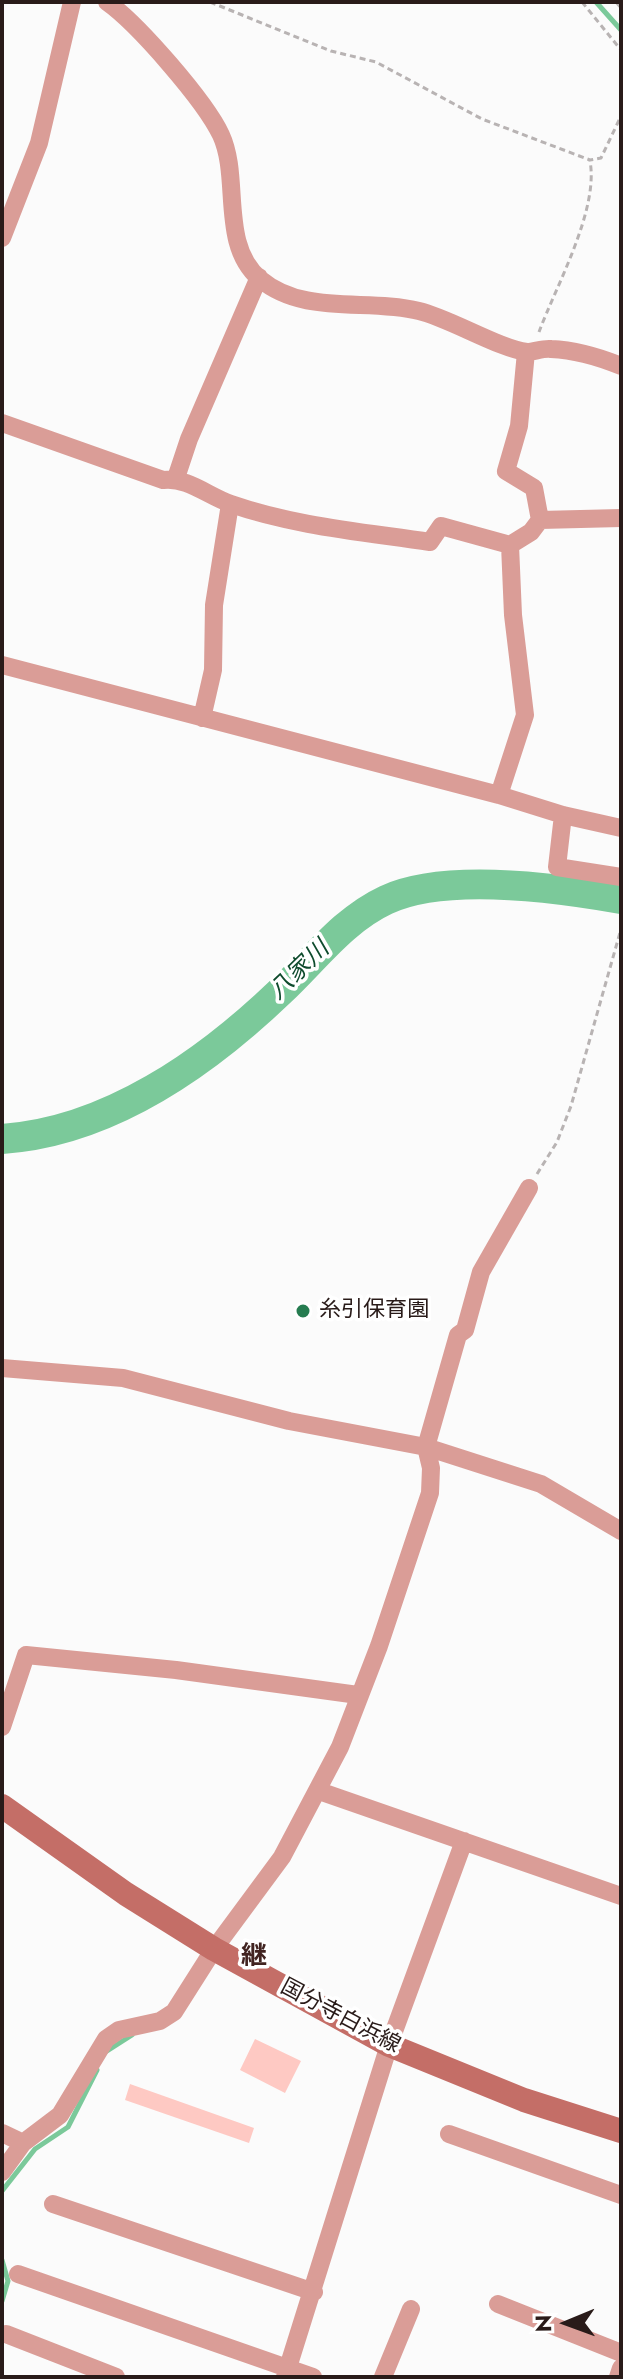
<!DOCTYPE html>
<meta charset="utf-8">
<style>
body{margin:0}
#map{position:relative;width:623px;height:2379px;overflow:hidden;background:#fbfbfb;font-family:Jost,sans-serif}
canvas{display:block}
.frame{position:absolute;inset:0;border:4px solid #291b19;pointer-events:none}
.north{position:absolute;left:527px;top:2283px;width:80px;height:80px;-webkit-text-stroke:6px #fff;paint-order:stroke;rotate:269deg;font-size:22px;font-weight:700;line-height:32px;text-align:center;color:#291b19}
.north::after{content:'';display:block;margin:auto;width:28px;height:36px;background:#291b19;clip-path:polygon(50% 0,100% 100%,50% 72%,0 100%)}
</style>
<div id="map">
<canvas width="623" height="2379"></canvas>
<div class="frame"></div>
<div class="north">N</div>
</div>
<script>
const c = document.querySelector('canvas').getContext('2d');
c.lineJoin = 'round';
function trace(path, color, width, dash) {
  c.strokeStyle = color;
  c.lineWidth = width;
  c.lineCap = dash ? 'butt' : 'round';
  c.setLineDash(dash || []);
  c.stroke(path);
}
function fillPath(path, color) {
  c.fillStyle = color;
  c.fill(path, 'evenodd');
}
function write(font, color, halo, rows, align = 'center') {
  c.font = font + ' Jost,"Noto Sans JP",sans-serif';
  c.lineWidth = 7;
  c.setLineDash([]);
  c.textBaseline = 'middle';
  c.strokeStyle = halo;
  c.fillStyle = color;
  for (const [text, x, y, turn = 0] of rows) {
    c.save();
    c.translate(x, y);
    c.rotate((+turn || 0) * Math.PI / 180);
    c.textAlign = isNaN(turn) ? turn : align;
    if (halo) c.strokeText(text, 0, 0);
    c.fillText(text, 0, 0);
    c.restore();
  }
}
trace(new Path2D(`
 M 596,2 L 621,30
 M 107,2051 L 132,2035
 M 2,2191 L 35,2149 L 68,2127 L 97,2070
 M 2,2260 L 8,2281 L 2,2301`), '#7bc99a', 5);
trace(new Path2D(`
 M 2,1139 C 108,1132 206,1063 281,991 C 315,959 343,920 386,900 C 446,872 558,888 621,899`), '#7bc99a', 30);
fillPath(new Path2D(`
 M 255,2039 L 301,2061 L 285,2093 L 240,2070 Z
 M 130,2084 L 254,2128 L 249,2143 L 125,2100 Z`), '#fec9c3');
trace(new Path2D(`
 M 210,2 L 331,51 L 376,62 L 482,119 L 590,160 L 601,158 L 621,116
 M 582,2 L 621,50
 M 616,2 L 621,8
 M 539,332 C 556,286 599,210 590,161
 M 537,1174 L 557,1142 L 571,1106 L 621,929`), '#b8b3b3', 3, [6, 4]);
trace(new Path2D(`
 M 107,2 C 138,24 205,101 221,135 C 241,178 219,244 260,279 C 304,316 367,298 419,311 C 449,318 500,349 527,352 C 534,352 543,348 551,349 C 574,350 599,357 621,366
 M 2,238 L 39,143 L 72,2
 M 2,423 L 163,480 C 187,477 208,496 231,504 C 294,526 364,532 430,542 L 441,526 L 510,545
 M 176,478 L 189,439 L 259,277
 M 540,520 L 621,518
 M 510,545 L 531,532 L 540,520 L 534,488 L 506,471 L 519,426 L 526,352
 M 2,665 L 499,795 L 563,815 L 621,828
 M 202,718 L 213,670 L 214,605 L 230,504
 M 499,795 L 525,715 L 513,615 L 510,545
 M 563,815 L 557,867 L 621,877
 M 2,1368 L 123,1378 L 289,1421 L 426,1447 L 541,1484 L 621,1531
 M 2,1727 L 26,1655 L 176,1670 L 358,1695
 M 319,1791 L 621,1896
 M 2,2133 L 23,2143
 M 449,2134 L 621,2195
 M 2,2172 L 23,2143 L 60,2115 L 106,2039 L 119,2030 L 160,2021 L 174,2012 L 214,1949 L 282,1857 L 340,1747 L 379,1646 L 430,1493 L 431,1468 L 426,1447 L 458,1335 L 465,1330 L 481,1272 L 529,1188
 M 53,2204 L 314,2292
 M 18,2274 L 313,2377
 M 498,2304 L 621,2353
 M 6,2334 L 116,2377
 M 285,2377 L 389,2045 L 464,1841
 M 383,2377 L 411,2309
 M 618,2377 L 621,2368`), '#da9d97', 18);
trace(new Path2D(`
 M 2,1806 L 126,1894 L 214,1949 L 389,2045 L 524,2100 L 621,2131`), '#c46e67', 24);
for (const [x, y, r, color] of [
 [303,1311,8,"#267c50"]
]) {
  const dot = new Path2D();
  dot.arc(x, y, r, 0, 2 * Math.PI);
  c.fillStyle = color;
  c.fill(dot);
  trace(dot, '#fff', 3);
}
write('22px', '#291b19', '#fff', [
 ["糸引保育園",319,1311]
], 'left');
write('22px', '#291b19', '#fff', [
 ["国分寺白浜線",340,2017,28]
]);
write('italic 24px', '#0e4b2d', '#fff', [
 ["八家川",300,971,-44]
]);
write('bold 26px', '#422421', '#fff', [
 ["継",254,1958]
]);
</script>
